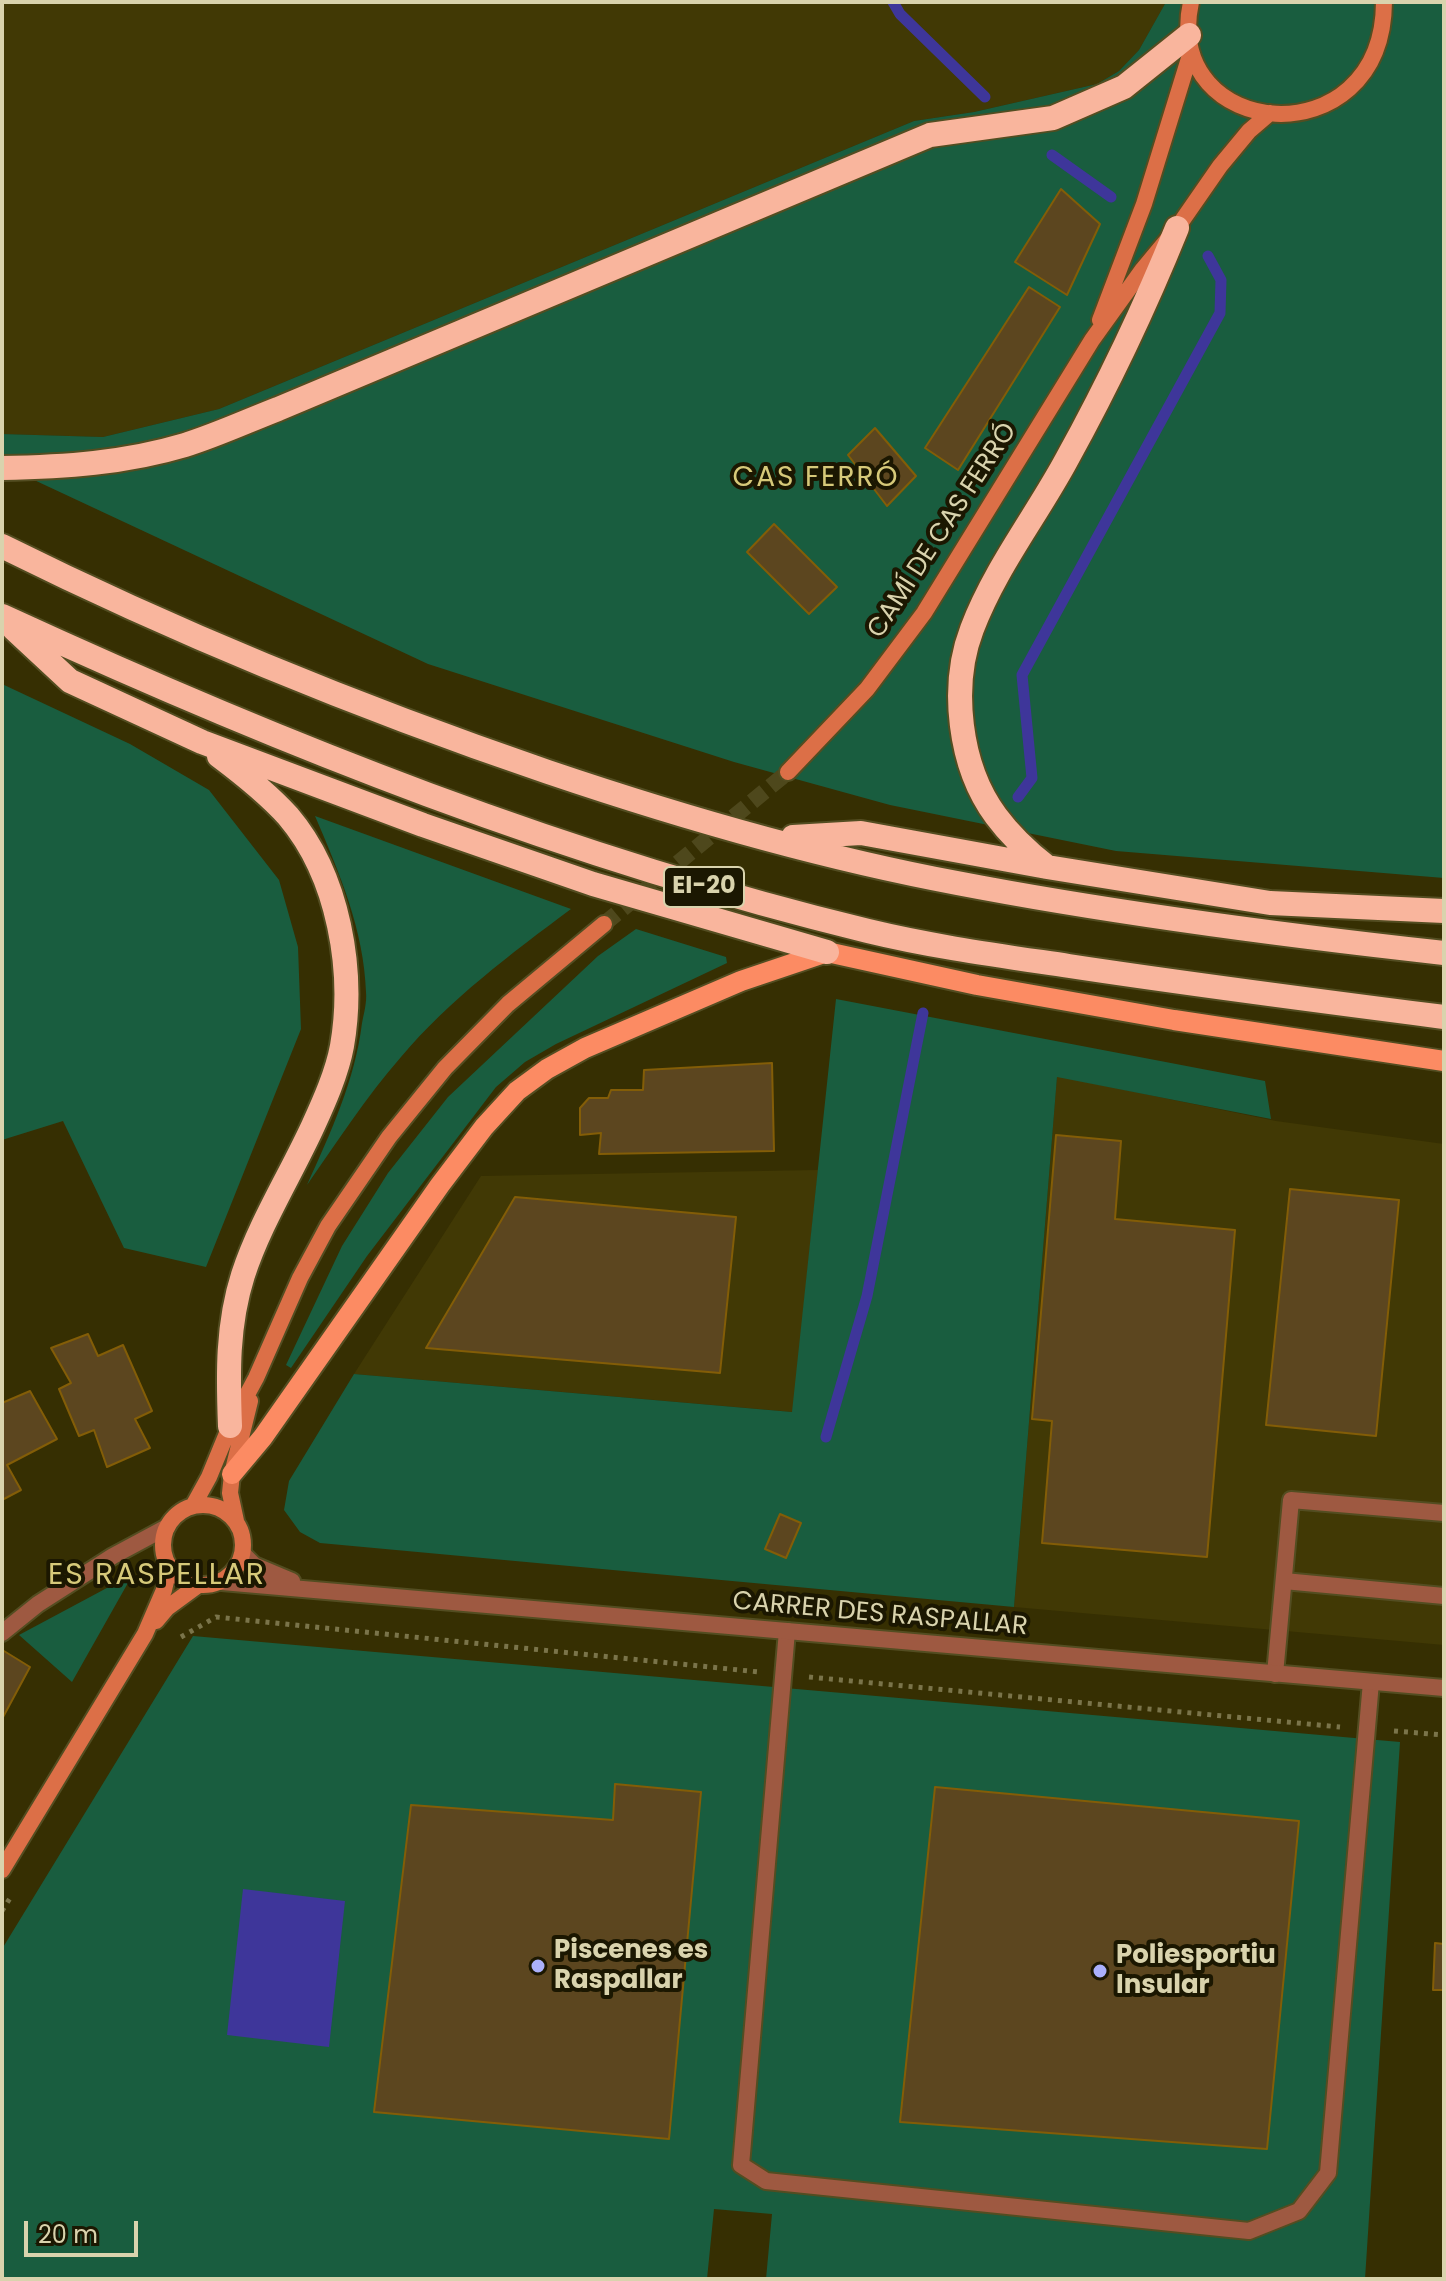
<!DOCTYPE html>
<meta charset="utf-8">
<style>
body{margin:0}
#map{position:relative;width:1446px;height:2281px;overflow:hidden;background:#362f02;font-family:Poppins,sans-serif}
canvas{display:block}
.frame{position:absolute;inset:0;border:4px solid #d9d3ad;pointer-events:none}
.scale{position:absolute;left:24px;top:2221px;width:114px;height:36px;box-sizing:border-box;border:4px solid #d9d3ad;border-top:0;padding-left:10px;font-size:24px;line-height:28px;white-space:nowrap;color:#d9d3ad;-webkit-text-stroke:6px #1b1701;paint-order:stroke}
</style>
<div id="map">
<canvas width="1446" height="2281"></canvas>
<div class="frame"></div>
<div class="scale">20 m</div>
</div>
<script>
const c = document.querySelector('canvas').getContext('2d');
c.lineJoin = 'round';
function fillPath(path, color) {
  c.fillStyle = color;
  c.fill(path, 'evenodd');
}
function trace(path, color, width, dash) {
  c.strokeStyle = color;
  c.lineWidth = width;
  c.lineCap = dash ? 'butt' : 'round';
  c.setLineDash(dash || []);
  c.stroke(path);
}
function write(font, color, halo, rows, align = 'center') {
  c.font = font + ' Poppins,sans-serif';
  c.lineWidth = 8;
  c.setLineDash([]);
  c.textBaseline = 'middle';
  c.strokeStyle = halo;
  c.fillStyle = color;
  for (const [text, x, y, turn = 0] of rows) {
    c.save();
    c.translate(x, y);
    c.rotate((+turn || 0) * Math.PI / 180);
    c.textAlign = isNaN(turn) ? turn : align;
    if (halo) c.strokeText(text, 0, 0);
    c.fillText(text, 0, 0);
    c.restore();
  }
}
fillPath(new Path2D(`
 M 2,2 L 1166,2 L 1139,50 L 1119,71 L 1097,84 L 974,112 L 914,121 L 219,409 L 103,437 L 2,434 Z
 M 1057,1076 L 1276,1121 L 1444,1144 L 1444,1645 L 1014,1607 Z
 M 818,1170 L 793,1412 L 354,1374 L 481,1176 Z`), '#413905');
fillPath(new Path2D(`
 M 1166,2 L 1444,2 L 1444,878 L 1116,851 L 890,805 L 734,762 L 428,664 L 2,465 L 2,434 L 103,437 L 219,409 L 914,121 L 974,112 L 1097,84 L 1119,71 L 1139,50 Z
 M 2,684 L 130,744 L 209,790 L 279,880 L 298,947 L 301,1029 L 206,1267 L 124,1248 L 63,1121 L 2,1140 Z
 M 315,816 L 571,909 C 512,953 449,1000 401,1057 C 366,1097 337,1142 307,1185 C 331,1132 355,1080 362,1023 C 364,1013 367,1002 366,992 C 364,930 339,872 315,816 Z
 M 636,929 L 726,957 L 727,963 L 556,1044 L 525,1062 L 496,1087 L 367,1256 L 291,1368 L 286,1365 L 342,1246 L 388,1173 L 448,1097 L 598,956 Z
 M 836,999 L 1265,1081 L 1271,1119 L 1057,1077 L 1014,1607 L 320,1543 L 300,1532 L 284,1510 L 289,1481 L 354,1374 L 792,1412 Z
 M 133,1574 L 72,1682 L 19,1635 Z
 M 193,1636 L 1400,1742 L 1365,2279 L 766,2279 L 772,2214 L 714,2209 L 707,2279 L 2,2279 L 2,1949 Z`), '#195d3f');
fillPath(new Path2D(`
 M 243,1889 L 345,1901 L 329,2047 L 227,2035 Z`), '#3e369a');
trace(new Path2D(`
 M 893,2 L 900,14 L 985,97
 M 1052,155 L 1111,197
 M 1018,797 L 1032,778 L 1022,675 L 1220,313 L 1221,280 L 1208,256
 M 826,1437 L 867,1296 L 923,1013`), '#3e369a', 11);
const building = new Path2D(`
 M 1061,189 L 1100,224 L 1067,295 L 1015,262 Z
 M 1029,287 L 1060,307 L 958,470 L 925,448 Z
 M 875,428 L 916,476 L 887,506 L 848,455 Z
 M 774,524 L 837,587 L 809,614 L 747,552 Z
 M 772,1063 L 774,1151 L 599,1154 L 601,1133 L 580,1135 L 580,1108 L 589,1098 L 608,1098 L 611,1090 L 643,1090 L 644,1070 Z
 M 1056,1135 L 1121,1141 L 1115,1219 L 1235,1230 L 1207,1557 L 1042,1543 L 1052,1421 L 1032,1419 Z
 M 1290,1189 L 1399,1200 L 1376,1436 L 1266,1425 Z
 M 515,1197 L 736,1217 L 720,1373 L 426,1348 Z
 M 88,1334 L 98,1356 L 123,1345 L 152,1411 L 135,1419 L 150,1448 L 107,1467 L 94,1430 L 79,1436 L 59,1389 L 71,1383 L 51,1348 Z
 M 30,1391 L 57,1439 L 7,1465 L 21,1490 L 2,1500 L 2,1403 Z
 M 780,1514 L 801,1523 L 786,1558 L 765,1549 Z
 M 4,1651 L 30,1667 L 2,1719 L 2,1653 Z
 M 615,1784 L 701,1792 L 669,2139 L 374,2112 L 411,1805 L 613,1820 Z
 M 935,1787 L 1299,1821 L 1267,2149 L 900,2122 Z
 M 1435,1943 L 1444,1944 L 1444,1990 L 1433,1990 Z`);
fillPath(building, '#5c461f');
trace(building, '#835d07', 2);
trace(new Path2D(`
 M 604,924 L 788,772`), '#4e481c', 16, [16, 8]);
const lane = new Path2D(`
 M 1284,1581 L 1444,1596
 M 787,1631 L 741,2165 L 766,2181 L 1249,2231 L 1299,2211 L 1328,2173 L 1371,1682
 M 1275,1674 L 1291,1500 L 1444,1513`);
const street = new Path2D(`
 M 243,1554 L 254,1565 L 292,1581
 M 222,1582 L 1444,1688
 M 2,1633 L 38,1604 L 113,1556 L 167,1527`);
const secondary = new Path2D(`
 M 1191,2 C 1161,141 1383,161 1384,2
 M 1100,320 L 1144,204 L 1190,55
 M 788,772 L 867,689 L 924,613 L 1092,340 L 1143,269 L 1177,228 L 1220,166 L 1249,131 L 1270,113
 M163 1545a40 40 0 1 1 80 0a40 40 0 1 1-80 0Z
 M 193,1506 L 209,1477 L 230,1426 L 256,1378 L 300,1278 L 328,1226 L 389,1137 L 445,1068 L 508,1004 L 604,924
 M 236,1521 L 230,1493 L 232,1474 L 250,1401
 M 156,1621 L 167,1608 L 197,1586
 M 2,1870 L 145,1634 L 164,1590 L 169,1568`);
const primary = new Path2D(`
 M 232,1474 L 263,1437 L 440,1185 L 484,1127 L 517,1091 L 547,1069 L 585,1048 L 741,981 L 827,952 L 977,985 L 1174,1020 L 1444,1061`);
const highway = new Path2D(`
 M 2,468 C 64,467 125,463 185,445 C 217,435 247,421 278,409 L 930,135 L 1053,118 L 1124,87 L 1189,35
 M 2,546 C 179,634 361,708 548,772 C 681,817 818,857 957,883 C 1118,914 1281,935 1444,953
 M 2,616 C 282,745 568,858 868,931 C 934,947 1002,956 1069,966 C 1194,985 1319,1001 1444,1017
 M 14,629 L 70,681 L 202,742 L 423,825 L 593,884 L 827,952
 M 219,756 C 243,774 268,794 288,816 C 339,876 355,971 342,1046 C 337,1073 324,1102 313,1126 C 290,1176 260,1223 243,1275 C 227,1325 228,1375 230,1426
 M 793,837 L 861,833 L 1047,867 L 1270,903 L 1444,911
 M 1047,867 C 1028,852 1010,835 996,816 C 959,766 950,686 972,629 C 995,568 1037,515 1067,459 C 1109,383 1145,307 1177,228`);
trace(lane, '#534d21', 20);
trace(street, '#534d21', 20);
trace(secondary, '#534d21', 20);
trace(primary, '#534d21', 24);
trace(highway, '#534d21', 28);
trace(new Path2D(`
 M 181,1637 L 216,1617 L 759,1672
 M 809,1677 L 1340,1727
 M 1394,1731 L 1444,1735
 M 2,1911 L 12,1895`), '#7a744a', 5, [4, 6]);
trace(lane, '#9e5941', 16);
trace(street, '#9e5941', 16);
trace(secondary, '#dc6f47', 16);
trace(primary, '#fc8b63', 20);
trace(highway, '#f9b59d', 24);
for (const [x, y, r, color] of [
 [538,1966,8,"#aab0fb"],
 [1100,1971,8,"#aab0fb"]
]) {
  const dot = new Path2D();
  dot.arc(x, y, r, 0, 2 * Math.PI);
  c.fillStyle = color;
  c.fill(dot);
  trace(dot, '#1b1701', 3);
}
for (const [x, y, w] of [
 [704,887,80]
]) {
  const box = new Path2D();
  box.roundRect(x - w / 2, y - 20, w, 40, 6);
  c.fillStyle = '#1b1701';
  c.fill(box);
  trace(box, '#d9d3ad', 2);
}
write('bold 24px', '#d9d3ad', null, [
 ["EI-20",704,887]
]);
write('26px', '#d9d3ad', '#1b1701', [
 ["CAMÍ DE CAS FERRÓ",943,531,-57],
 ["CARRER DES RASPALLAR",880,1615,5]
]);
write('bold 26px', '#d9d3ad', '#1b1701', [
 ["Piscenes es",554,1951],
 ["Raspallar",554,1981],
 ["Poliesportiu",1116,1956],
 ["Insular",1116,1986]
], 'left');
c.letterSpacing = '2px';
write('28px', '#d6c979', '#1b1701', [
 ["CAS FERRÓ",816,479]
]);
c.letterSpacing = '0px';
c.letterSpacing = '2px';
write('30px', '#d6c979', '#1b1701', [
 ["ES RASPELLAR",157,1576]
]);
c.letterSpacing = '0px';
</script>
